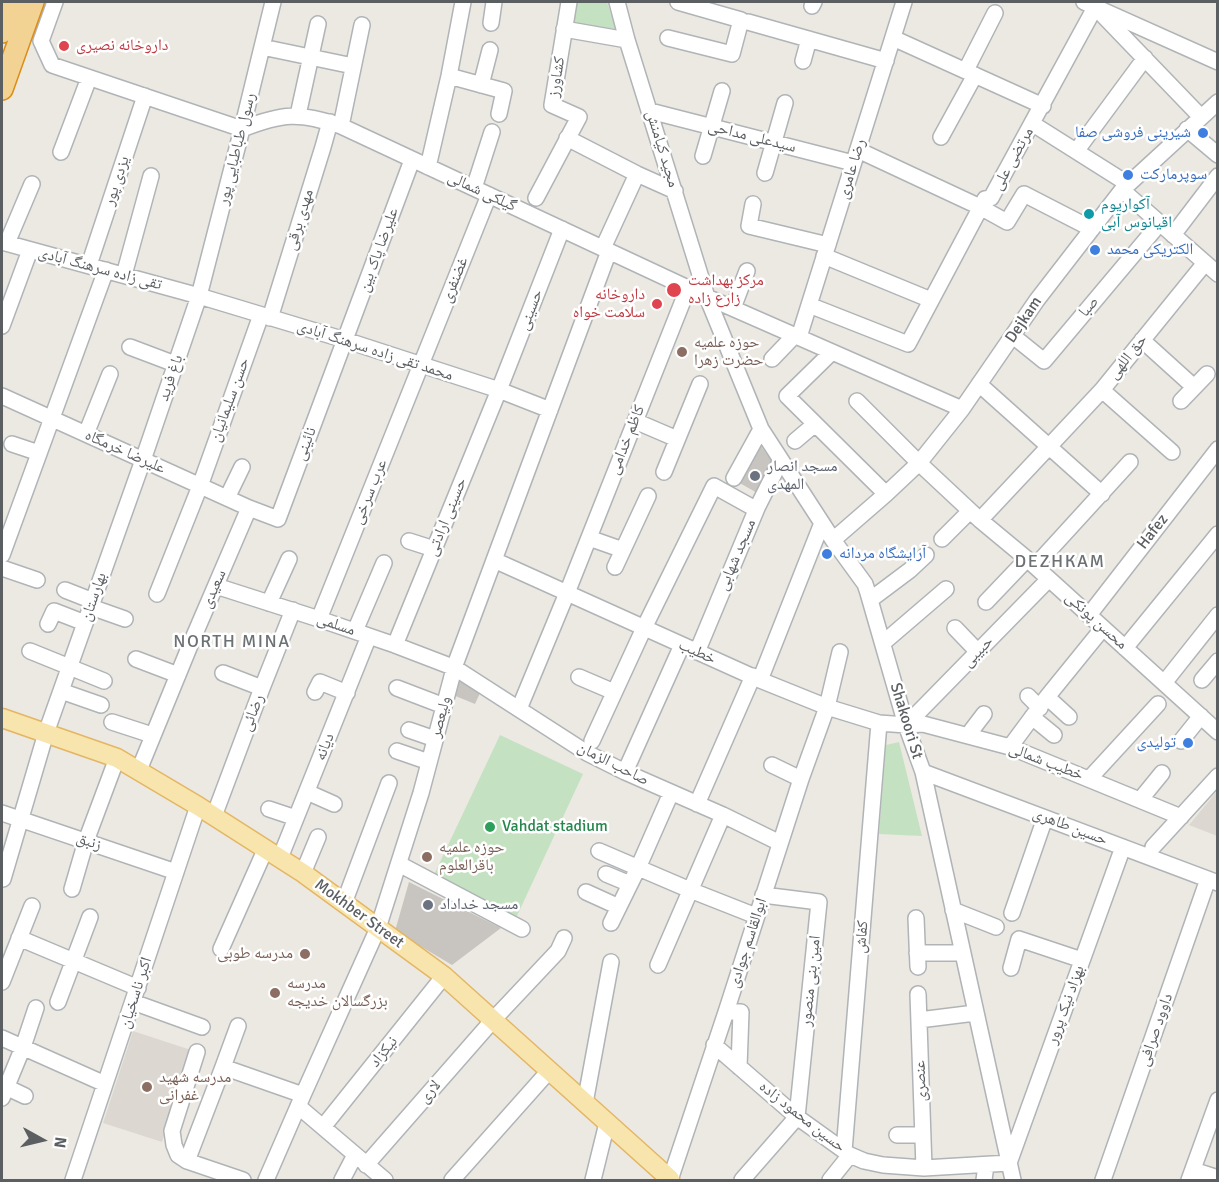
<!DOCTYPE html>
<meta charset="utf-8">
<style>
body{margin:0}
#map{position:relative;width:1219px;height:1182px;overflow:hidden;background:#ece9e3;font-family:Signika,sans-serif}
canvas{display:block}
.frame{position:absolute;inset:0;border:3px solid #5b5f62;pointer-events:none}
.north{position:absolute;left:12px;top:1110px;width:60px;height:60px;-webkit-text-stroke:4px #fff;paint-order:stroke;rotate:98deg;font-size:16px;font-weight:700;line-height:24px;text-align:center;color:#5b5f62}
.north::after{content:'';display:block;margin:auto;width:21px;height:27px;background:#5b5f62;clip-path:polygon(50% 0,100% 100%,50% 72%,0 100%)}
</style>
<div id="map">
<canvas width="1219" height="1182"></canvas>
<div class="frame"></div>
<div class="north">N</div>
</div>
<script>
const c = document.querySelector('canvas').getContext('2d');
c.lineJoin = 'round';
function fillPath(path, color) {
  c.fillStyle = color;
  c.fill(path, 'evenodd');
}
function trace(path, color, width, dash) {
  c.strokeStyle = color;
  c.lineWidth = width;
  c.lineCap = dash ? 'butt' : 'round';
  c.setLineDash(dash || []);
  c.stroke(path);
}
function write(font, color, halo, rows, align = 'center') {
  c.font = font + ' Signika,"Noto Naskh Arabic",sans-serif';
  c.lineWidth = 5;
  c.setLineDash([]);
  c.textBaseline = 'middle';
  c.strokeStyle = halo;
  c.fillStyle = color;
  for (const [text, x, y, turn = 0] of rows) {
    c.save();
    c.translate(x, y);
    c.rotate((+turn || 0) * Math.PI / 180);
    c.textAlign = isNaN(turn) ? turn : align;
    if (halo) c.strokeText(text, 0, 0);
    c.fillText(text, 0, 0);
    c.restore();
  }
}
fillPath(new Path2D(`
 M 1217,791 L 1217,836 L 1189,825 Z
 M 133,1031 L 191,1050 L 162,1142 L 103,1123 Z`), '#dcd8d1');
fillPath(new Path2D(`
 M 576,2 L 607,2 L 616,29 L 572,23 Z
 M 500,735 L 583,774 L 516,918 L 432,879 Z
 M 899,742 L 922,836 L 879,834 L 886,745 Z`), '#c4e2c1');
fillPath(new Path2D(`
 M 760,445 L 771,460 L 772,469 L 759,494 L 738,482 Z
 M 458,680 L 480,693 L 475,704 L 453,695 Z
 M 409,882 L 501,928 L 452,965 L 395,931 Z`), '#c8c4bf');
const minor = new Path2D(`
 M 55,2 L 41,41 L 52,65 L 242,129 C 283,113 299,112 341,126 L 707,297 L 962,409
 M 617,2 L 627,40 L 707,297 L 761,429 L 833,540 L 865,584 L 868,593 L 906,725 L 923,772 L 1013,1180
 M 1084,2 L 1218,62
 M 812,6 L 814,2
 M 1095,7 L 1200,116
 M 748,22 L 886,61
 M 491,23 L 494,2
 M 564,29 L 627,40
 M 668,38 L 732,54 L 741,20 L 678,2
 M 893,38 L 1043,106
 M 262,47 L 353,66
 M 803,61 L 809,39
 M 966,70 L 995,13
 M 449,76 L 504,91 L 499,114
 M 481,85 L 490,50
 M 650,111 L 853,163
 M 298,115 L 318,24
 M 1033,124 L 1128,184
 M 341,126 L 362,25
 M 1187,129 L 1218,155
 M 941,137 L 975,75
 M 567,138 L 637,174 L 675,191
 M 858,150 L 980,207 L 1007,222 L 1024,194 L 1092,229
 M 1077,150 L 1145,58
 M 61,152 L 89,78
 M 703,156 L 722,91
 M 428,167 L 449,76 L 463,2
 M 765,173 L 785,103
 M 474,188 L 492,132
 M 1122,190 L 1218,274
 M 536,198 L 579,117 L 552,105 L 569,2
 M 753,204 L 749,226 L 828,245
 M 1173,235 L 1218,176
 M 2,242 L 199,296 L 345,340 L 499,390 L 550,410
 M 7,243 L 32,184
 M 603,248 L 637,174
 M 824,256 L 931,300
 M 89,265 L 145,96
 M 124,275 L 151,176
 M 809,305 L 908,344 L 985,199 L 991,198 L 1098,2
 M 733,308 L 747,271
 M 270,318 L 323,147 L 330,122
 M 2,326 L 30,250
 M 1013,336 L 1044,361 L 1160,223
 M 799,337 L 904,2
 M 1142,340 L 1194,387
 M 130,347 L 175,364
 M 832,352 L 787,396 L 886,494
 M 772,359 L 795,335
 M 979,384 L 1102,494
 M 1102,390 L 1172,452
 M 2,396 L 249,508 L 278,519 L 412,160
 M 857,401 L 919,463 L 980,520 L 1027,559 L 1218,732
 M 1181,401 L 1207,374
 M 635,421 L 677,439
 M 86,434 L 110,374
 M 795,441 L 815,424
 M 12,444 L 39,453
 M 664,472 L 700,384
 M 734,478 L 761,429
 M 227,498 L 242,467
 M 980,520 L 1102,390 L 1205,263
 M 589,538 L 623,550
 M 942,539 L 970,511
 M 833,540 L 886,494 L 919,463 L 962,409 L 1037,300 L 1122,190 L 1218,102
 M 409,541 L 434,549
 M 2,555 L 106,270
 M 494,560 L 760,680 L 827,707 L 879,723 L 906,725 L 923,724 L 1010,747 L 1181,817
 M 1035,566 L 1130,462
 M 615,567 L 648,496
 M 2,568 L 37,580
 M 216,586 L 319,619 L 395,645 L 455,668 L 587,753 L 625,772 L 723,815 L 780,843
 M 65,590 L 93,601
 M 157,594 L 200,486 L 261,315
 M 870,600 L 910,570 L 926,555
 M 986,602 L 1027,559
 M 269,603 L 289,559
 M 91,607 L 125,619
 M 1089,615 L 1218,449
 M 319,619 L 489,195
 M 48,624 L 54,611 L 85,623
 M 955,628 L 978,652
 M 355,631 L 384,563
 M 883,643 L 946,589
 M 395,645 L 499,390 L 562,229
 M 1125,648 L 1218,534
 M 30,651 L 104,681
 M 697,652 L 757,508 L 781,460
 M 136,659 L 178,675
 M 223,673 L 262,688
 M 579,677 L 614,692
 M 760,680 L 822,523
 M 1202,680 L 1218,661
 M 1164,683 L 1218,615
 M 397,688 L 444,706
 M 61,691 L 101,705
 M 315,692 L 320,682 L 347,693
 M 1028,696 L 1040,708
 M 1047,697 L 1069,717
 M 519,709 L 567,593 L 688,288
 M 1032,717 L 1054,735
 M 112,722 L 152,735
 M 906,725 L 1049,579
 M 409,730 L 435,739
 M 968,735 L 984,714
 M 592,741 L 644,628 L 714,486 L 750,506 L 757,508
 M 1181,741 L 1201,716
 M 1010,747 L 1047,697 L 1103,628
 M 397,751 L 429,762
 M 772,765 L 801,779
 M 139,770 L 191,643 L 249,508
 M 625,772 L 682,645
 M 923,772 L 1218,883
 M 1089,779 L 1158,704
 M 307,792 L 334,804
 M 1140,800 L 1162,773
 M 697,804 L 753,676
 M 269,809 L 296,818
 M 2,813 L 176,872
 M 214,816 L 262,688 L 293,610
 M 1153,847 L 1218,776
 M 599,851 L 690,890 L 756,916
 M 280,858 L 369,636
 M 399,864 L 522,929
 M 303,873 L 318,837
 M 606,874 L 630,884
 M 2,878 L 3,879 L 46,733 L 143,460 L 199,296 L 242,129 L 273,2
 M 72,889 L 86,841 L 117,758
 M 586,892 L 619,907
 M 344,903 L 389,783
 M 953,910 L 996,927
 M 1012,913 L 1045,818
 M 916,918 L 918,967
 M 611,923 L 638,868 L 671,793
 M 19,938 L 138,988
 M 221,949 L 266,848
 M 917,953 L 962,953
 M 658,965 L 723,815
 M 1011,968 L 1019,939 L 1082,960
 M 2,982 L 32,906
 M 918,994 L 924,1168
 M 58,1002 L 90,917
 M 133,1002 L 202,1027
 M 726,1012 L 741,1012 L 739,1067
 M 919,1020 L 975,1013
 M 2,1038 L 105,1084
 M 714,1045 L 797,1117 L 850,1155 L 864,1161 L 883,1165 L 924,1168 L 1009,1163 L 1123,847
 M 197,1052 L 172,1131 L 174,1145 L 178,1155 L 187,1161 L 243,1180
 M 223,1067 L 303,1095
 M 6,1087 L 25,1096
 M 2,1098 L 23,1047 L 36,1008
 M 585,1103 L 611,962
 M 298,1106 L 385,1180
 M 323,1127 L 444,976
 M 897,1135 L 923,1135
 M 844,1151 L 879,723
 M 187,1161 L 223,1067 L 238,1026
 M 366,1165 L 493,1020 L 558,951 L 564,938
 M 1193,1170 L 1218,1178
 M 73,1180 L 198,806
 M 266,1180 L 303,1095 L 378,928 L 421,793 L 455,665 L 609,251
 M 342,1180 L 355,1155
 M 452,1180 L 549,1071
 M 593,1180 L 607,1123
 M 670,1180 L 726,1012 L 801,779 L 827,707 L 840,652
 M 742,1180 L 797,1117 L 819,902 L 763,895
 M 830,1180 L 850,1155
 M 984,1180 L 986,1165
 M 1103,1180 L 1208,879
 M 1189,1180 L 1218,1100`);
const major = new Path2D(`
 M 2,718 L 117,758 L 198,806 L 303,873 L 444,976 L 670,1179`);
const highway = new Path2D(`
 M 2,32 L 13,2
 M 2,89 L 33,2`);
trace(minor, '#b0b4b7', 18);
trace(major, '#e4b664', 21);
trace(highway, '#db8d15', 24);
trace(minor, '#fff', 15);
trace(major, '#f7e5ad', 18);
trace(highway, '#f3d393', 21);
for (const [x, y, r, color] of [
 [64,46,6,"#e0444e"],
 [1203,133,6,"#3f7fe0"],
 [1128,175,6,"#3f7fe0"],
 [1089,214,6,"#0f9aa8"],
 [1095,250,6,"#3f7fe0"],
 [674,290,8,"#e0444e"],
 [657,304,6,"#e0444e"],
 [682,352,6,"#8d6e63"],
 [755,476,6,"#6b7280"],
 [827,554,6,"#3f7fe0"],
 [1188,743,6,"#3f7fe0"],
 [490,827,6,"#2e9e5b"],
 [427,857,6,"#8d6e63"],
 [428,905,6,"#6b7280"],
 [305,954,6,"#8d6e63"],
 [275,993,6,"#8d6e63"],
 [147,1087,6,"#8d6e63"]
]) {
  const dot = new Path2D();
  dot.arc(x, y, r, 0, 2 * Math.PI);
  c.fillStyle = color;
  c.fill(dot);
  trace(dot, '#fff', 2);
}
write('16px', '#be3a42', '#fff', [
 ["داروخانه نصیری",76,46],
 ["مرکز بهداشت",688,281],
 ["زارع زاده",688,299],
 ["داروخانه",645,295,"right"],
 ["سلامت خواه",645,313,"right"]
], 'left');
write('16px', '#5b5f62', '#fff', [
 ["کشاورز",557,77,-81],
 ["سیدعلی مداحی",752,137,14],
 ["رسول طباطبایی پور",237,149,-76],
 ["مجید کیامنش",662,149,73],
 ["مرتضی علی",1013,159,-61],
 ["رضا عامری",852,169,-73],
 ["یزدی پور",117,181,-72],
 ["گيلکی شمالی",482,192,25],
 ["مهدی برقی",300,220,-73],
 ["علیرضا پاک بین",379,250,-70],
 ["تقی زاده سرهنگ آبادی",100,269,15],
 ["غضنفری",455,280,-68],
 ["صبا",1089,307,-50],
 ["حسینی",531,310,-69],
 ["Dejkam",1024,320,-56],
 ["محمد تقی زاده سرهنگ آبادی",375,351,18],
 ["حق اللهی",1128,357,-51],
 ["باغ فرید",171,378,-71],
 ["حسن سلیمانیان",230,400,-70],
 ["کاظم خدامی",627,440,-68],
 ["نائینی",306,444,-69],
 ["علیرضا خرمگاه",125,452,24],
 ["عرب سرخی",370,492,-68],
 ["حسینی ارادتی",447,517,-68],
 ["Hafez",1153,532,-52],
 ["مسجد شهابی",737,555,-67],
 ["سعیدی",214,589,-66],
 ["بهارستان",94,597,-71],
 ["محسن پونکی",1096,621,42],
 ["مسلمی",336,625,19],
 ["خطیب",697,652,24],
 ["حبیبی",978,652,-45],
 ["رضائی",253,713,-69],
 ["ولیعصر",441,717,-75],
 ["Shakoori St",906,721,73],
 ["دیانه",325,747,-68],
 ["خطیب شمالی",1046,762,21],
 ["صاحب الزمان",613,764,27],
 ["حسین طاهری",1070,827,21],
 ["زنبق",89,842,19],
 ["Mokhber Street",359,914,36],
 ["کفاش",862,937,-85],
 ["ابوالقاسم جوادی",748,943,-72],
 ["امین بنی منصور",811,981,-84],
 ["اکبر ناسخیان",136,993,-72],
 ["بهزاد نیک پرور",1066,1005,-70],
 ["داوود صرافی",1156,1030,-71],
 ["نیکزاد",384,1052,-51],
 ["عنصری",921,1081,-92],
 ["لاری",430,1092,-49],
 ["حسین محمود زاده",802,1117,38]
]);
write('16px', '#366cbe', '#fff', [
 ["شیرینی فروشی صفا",1191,133,"right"],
 ["سوپرمارکت",1140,175],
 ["الکتریکی محمد",1107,250],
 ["آرایشگاه مردانه",839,554],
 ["تولیدی",1176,743,"right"]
], 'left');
write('16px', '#0d838f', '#fff', [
 ["آکواریوم",1101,205],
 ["اقیانوس آبی",1101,223]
], 'left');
write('16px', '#785e54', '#fff', [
 ["حوزه علمیه",694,343],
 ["حضرت زهرا",694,361],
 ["حوزه علمیه",439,848],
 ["باقرالعلوم",439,866],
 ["مدرسه طوبی",293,954,"right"],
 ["مدرسه",287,984],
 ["بزرگسالان خدیجه",287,1002],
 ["مدرسه شهید",159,1078],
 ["غفرانی",159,1096]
], 'left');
write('16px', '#5b616d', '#fff', [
 ["مسجد انصار",767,467],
 ["المهدی",767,485],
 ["مسجد خداداد",440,905]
], 'left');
write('16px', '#27864d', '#fff', [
 ["Vahdat stadium",502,827]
], 'left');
c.letterSpacing = '1.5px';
write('18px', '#6c7174', '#fff', [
 ["DEZHKAM",1060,562],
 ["NORTH MINA",232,642]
]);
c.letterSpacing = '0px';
</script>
